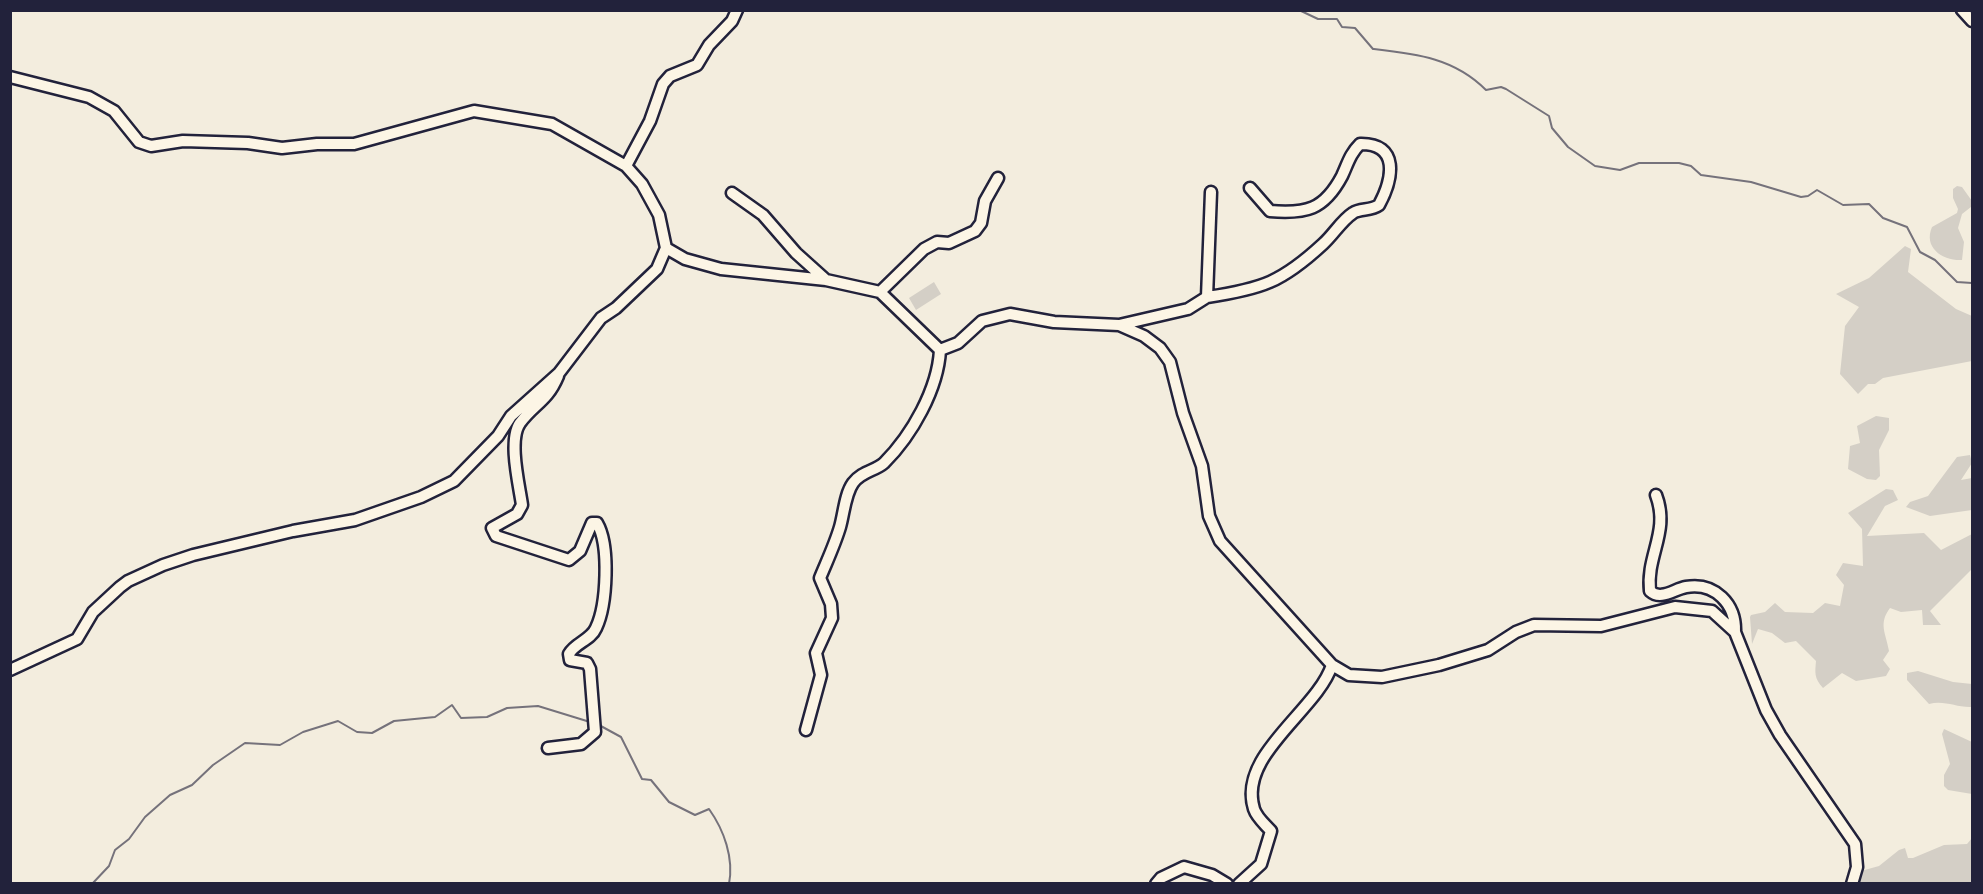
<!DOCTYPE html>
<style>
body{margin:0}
#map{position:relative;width:1983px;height:894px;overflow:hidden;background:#f3edde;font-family:"Playpen Sans",sans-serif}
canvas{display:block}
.frame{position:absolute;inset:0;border:12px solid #22223b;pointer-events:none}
</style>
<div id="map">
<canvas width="1983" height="894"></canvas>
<div class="frame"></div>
</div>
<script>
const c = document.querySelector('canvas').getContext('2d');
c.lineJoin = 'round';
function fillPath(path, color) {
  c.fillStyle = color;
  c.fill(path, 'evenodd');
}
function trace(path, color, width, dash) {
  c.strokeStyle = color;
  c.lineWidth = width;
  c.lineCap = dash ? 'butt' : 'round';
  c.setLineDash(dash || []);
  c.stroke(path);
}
fillPath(new Path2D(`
 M 1957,186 L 1962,187 L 1972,201 L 1971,207 L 1962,214 L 1958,228 L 1964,242 L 1962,260 C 1943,261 1923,248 1932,227 L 1957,213 L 1958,209 L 1953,198 L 1953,189 Z
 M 1905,246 L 1911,249 L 1908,272 L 1956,309 L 1972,316 L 1972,361 L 1883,378 L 1875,384 L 1868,384 L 1858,394 L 1840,374 L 1845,326 L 1859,307 L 1836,294 L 1869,278 Z
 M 934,282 L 941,294 L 916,310 L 909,298 Z
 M 1876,416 L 1889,418 L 1889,430 L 1879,450 L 1880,476 L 1876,480 L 1867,479 L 1848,469 L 1850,446 L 1860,443 L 1857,426 Z
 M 1970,455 L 1972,463 L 1961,480 L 1972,478 L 1972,510 L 1930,516 L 1906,507 L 1910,502 L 1928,496 L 1957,457 Z
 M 1886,489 L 1893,490 L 1898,500 L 1885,506 L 1867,536 L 1924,533 L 1941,550 L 1972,534 L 1972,569 L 1930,611 L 1941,625 L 1923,625 L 1922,610 L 1901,612 L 1890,608 C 1878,624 1886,633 1889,651 L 1883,660 L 1890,669 L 1886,676 L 1856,681 L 1842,673 L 1823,688 C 1814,678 1815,673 1816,661 L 1796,641 L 1785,643 L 1772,633 L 1758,629 L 1752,644 L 1750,617 L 1751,615 L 1765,612 L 1775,603 L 1785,612 L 1813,613 L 1825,603 L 1840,606 L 1844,585 L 1836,575 L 1843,563 L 1863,566 L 1862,529 L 1848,513 Z
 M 1918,671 L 1953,682 L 1972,684 L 1972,707 C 1957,708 1945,700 1929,704 L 1907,680 L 1907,673 Z
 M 1944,729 L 1972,742 L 1972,794 L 1948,790 L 1944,786 L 1944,775 L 1950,764 L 1942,734 Z
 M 1972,838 L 1972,883 L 1856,884 L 1861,871 L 1879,866 L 1899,850 L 1905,848 L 1908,858 L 1913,858 L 1944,845 L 1967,844 Z`), '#d4cfc6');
trace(new Path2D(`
 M 1299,10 L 1318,19 L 1337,19 L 1342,27 L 1355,28 L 1373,49 C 1417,54 1454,58 1486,90 L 1501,87 L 1506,89 L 1549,116 L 1552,128 L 1568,147 L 1595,166 L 1620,170 L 1639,163 L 1679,163 L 1691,166 L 1701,175 L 1751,182 L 1801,197 L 1808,196 L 1817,190 L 1843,205 L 1869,204 L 1883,218 L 1907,227 L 1920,252 L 1935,260 L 1957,282 L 1972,283
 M 599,725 L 621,737 L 642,779 L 651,780 L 669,802 L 695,815 L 709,809 C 724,830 734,858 729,884
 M 92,884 L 109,866 L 115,850 L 129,839 L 145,817 L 170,795 L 192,785 L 213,765 L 245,743 L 280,745 L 303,732 L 338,721 L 357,732 L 372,733 L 394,721 L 435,717 L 452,705 L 461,718 L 487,717 L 507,708 L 538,706 L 590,722`), '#75727b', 2);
const minor = new Path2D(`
 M 1962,10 L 1972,21
 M 10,77 L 89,97 L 114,111 L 139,142 L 151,146 L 183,141 L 248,143 L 282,148 L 317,144 L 354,144 L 474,111 L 552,124 L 626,166 L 642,184 L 659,215 L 666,248 L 685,259 L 721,269 L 826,280 L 880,292 L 940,350 L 958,343 L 982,321 L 1010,314 L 1054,322 L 1119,325 L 1144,336 L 1160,348 L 1170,362 L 1183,413 L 1202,466 L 1209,516 L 1220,541 L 1332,665 L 1349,675 L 1382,677 L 1439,665 L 1488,650 L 1516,632 L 1534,625 L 1601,626 L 1675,607 L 1712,611 L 1735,632 L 1766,710 L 1780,735 L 1855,844 L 1857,867 L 1852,884
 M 626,166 L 650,121 L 663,84 L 670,76 L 697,65 L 709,45 L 732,21 L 737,10
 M 732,193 L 763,215 L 796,253 L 826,280
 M 880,292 L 924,249 L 937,242 L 949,243 L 975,231 L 981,223 L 985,201 L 998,178
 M 1207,297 C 1262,289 1282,282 1323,244 C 1334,234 1341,221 1353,213 C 1360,208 1371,211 1379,205 C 1393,179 1400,143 1360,144 C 1350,154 1348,163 1342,176 C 1324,210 1306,214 1270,211 L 1250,188
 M 1119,325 L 1188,309 L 1207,297 L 1211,192
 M 1656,495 C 1670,532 1646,555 1650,591 C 1661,601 1674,589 1686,587 C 1715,582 1736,604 1735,632
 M 10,670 L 77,639 L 93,612 L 120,587 L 128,581 L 163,565 L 193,555 L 293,531 L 355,520 L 421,497 L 454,481 L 498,436 L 511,416 L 559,373 L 601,318 L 616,308 L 657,269 L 666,248
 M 806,730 L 821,675 L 816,653 L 832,618 L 831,604 L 820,578 C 827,561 835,544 840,527 C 844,513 845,494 853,483 C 862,471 875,471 884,463 C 912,435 938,389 940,350
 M 548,748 L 581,744 L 595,732 L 590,669 L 587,663 L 570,660 L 569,654 C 575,643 591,640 596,628 C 607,605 610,545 597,523 L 592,523 L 580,551 L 569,560 L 496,536 L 492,528 L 517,514 L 522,505 C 519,484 508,440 520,423 C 535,403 547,402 558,376
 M 1156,884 L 1161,878 L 1184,867 L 1212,875 L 1227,884
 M 1239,884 L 1261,864 L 1271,831 C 1265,824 1257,818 1254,809 C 1237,755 1317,711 1332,665`);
trace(minor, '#22223b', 15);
trace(minor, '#fcf5e5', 10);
</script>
